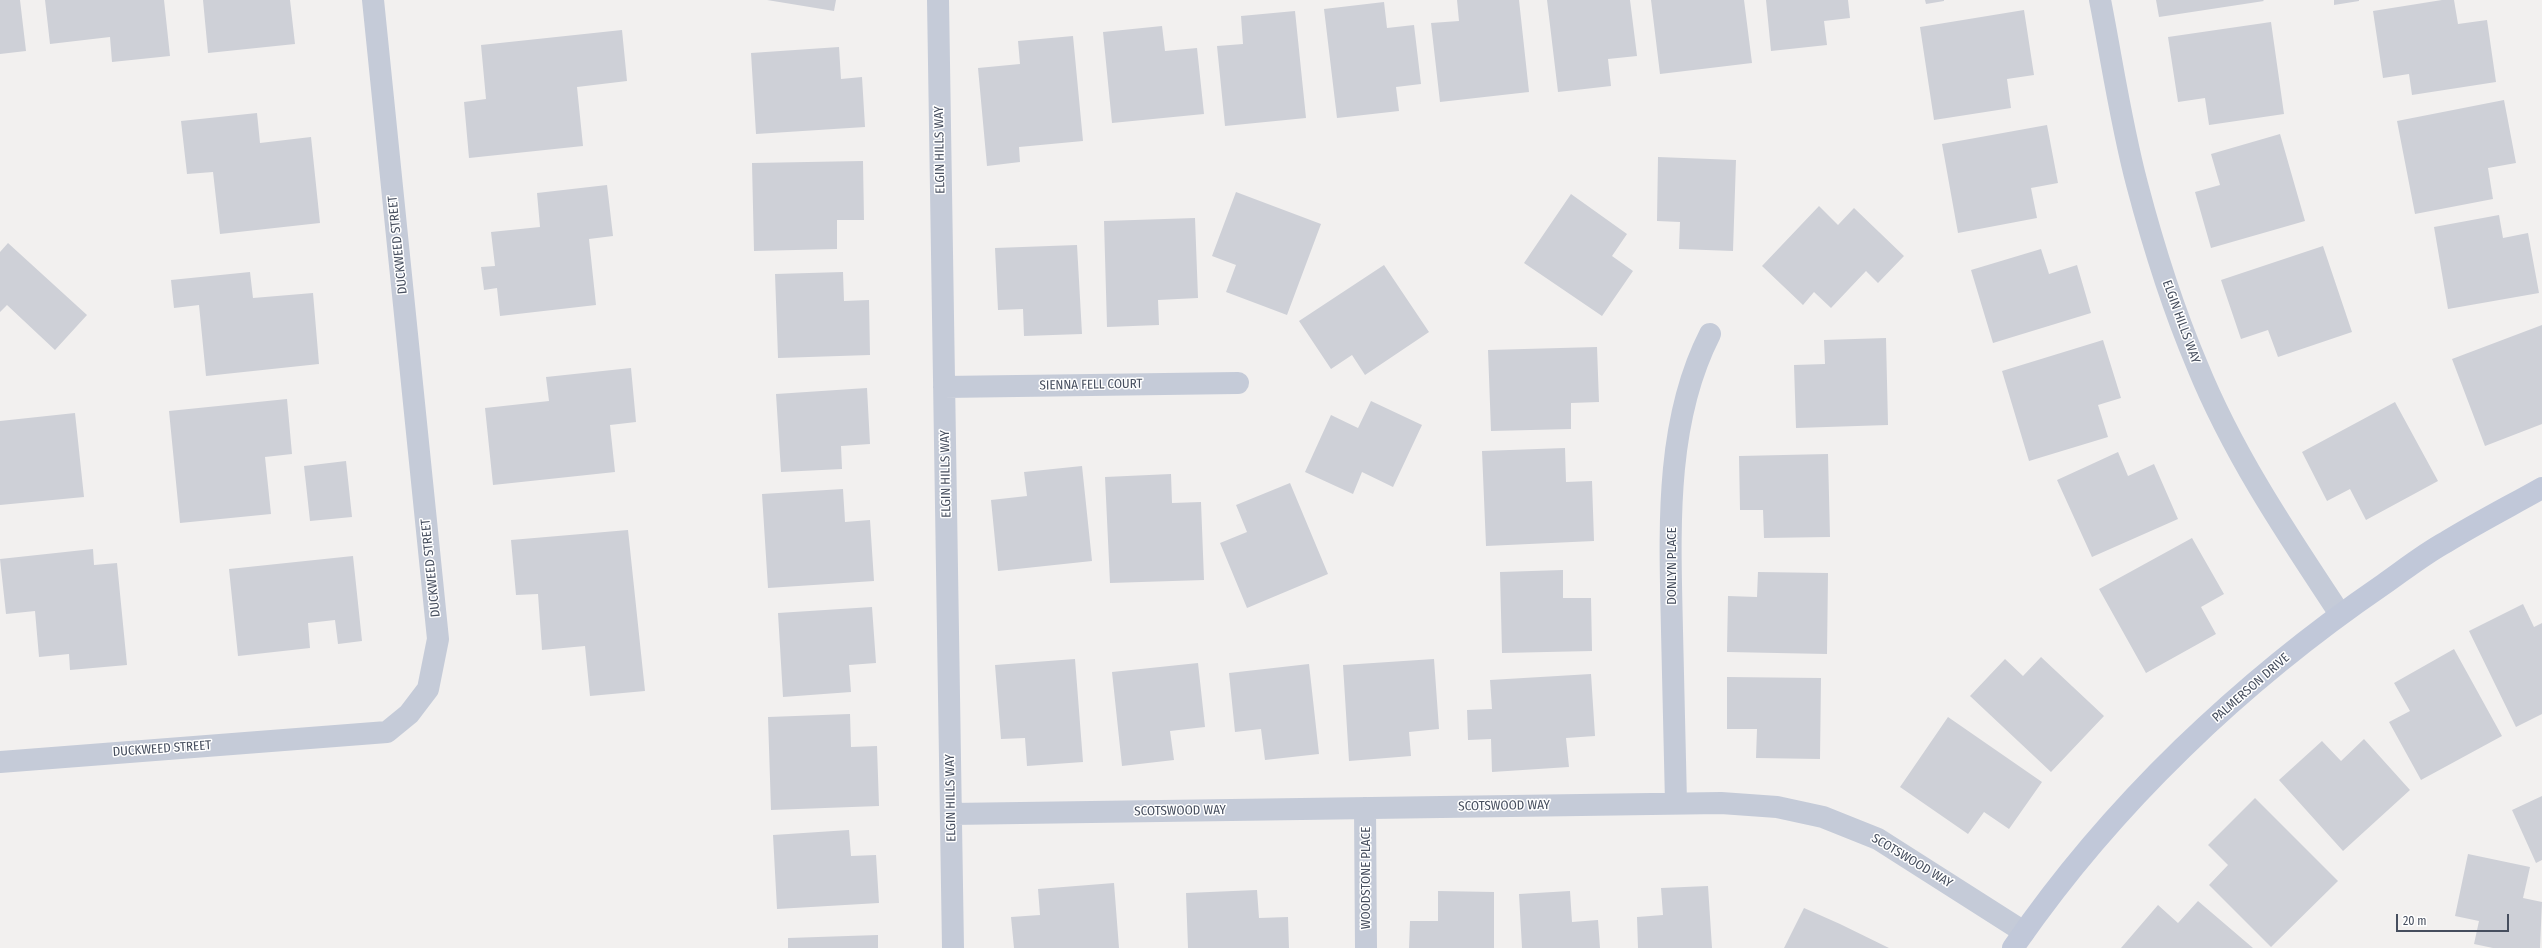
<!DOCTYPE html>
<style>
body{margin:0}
#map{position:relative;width:2542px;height:948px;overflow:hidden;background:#f2f0ef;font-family:"Fira Sans Condensed",sans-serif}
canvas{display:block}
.scale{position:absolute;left:2396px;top:914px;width:113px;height:18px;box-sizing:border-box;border:2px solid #464e5e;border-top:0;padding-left:5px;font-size:12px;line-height:14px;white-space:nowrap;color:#464e5e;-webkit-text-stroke:3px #fff;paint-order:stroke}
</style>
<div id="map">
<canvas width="2542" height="948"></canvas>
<div class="scale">20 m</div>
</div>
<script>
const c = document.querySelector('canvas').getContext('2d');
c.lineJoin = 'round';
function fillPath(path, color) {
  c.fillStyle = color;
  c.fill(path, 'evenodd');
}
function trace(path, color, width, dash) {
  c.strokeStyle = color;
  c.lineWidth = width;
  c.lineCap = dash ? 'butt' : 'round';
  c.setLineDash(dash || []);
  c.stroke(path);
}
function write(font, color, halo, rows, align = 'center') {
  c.font = font + ' "Fira Sans Condensed",sans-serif';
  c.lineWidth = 3;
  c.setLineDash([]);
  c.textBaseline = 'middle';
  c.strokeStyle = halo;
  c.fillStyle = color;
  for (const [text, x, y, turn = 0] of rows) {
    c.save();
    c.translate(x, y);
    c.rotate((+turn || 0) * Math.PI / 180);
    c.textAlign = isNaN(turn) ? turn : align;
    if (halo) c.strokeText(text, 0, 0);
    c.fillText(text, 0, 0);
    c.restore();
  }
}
fillPath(new Path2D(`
 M 0,0 L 20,0 L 26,51 L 0,54 Z
 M 45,0 L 164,0 L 170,56 L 112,62 L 110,37 L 50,44 Z
 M 203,0 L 290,0 L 295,44 L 208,53 Z
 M 767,0 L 836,0 L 834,11 Z
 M 1457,0 L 1519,0 L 1529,92 L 1440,102 L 1431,23 L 1459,21 Z
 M 1547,0 L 1630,0 L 1637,56 L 1608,59 L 1611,86 L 1558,92 Z
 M 1651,0 L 1744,0 L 1752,63 L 1660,74 Z
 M 1766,0 L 1848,0 L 1850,18 L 1824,21 L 1827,45 L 1771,51 Z
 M 1925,0 L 1944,0 L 1944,1 L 1926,4 Z
 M 2156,0 L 2263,0 L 2264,1 L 2159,17 Z
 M 2334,0 L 2359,0 L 2359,1 L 2334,5 Z
 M 2442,0 L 2454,0 L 2458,24 L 2487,20 L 2496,82 L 2412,95 L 2409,74 L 2383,78 L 2373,11 Z
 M 1384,2 L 1387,28 L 1414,25 L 1421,84 L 1396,87 L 1399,111 L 1337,118 L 1324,9 Z
 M 2024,10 L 2034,75 L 2007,79 L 2011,108 L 1934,120 L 1920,27 Z
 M 1295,11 L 1306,118 L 1225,126 L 1217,46 L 1243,44 L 1241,16 Z
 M 2271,22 L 2284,114 L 2209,125 L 2205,98 L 2178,102 L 2168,37 Z
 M 1162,26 L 1165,51 L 1197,48 L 1204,114 L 1112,123 L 1103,32 Z
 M 622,30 L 627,81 L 577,87 L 583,146 L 469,158 L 464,102 L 486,99 L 481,45 Z
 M 1073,36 L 1083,141 L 1019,147 L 1020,162 L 987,166 L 978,68 L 1020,64 L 1018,41 Z
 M 839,47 L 841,79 L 862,77 L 865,127 L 756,134 L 751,53 Z
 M 2504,100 L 2516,163 L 2488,168 L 2493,199 L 2415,214 L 2397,121 Z
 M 257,113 L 260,143 L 311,137 L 320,223 L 220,234 L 213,172 L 187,174 L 181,121 Z
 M 2047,125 L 2058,183 L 2031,188 L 2037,218 L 1958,233 L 1942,144 Z
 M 2280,134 L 2305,221 L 2211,248 L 2195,192 L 2220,185 L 2211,154 Z
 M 1658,157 L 1736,160 L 1733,251 L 1679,249 L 1680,222 L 1657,221 Z
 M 863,161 L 864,220 L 837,220 L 837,249 L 754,251 L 752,163 Z
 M 607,185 L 613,236 L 589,239 L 596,305 L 500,316 L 497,288 L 484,290 L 481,267 L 495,266 L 491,232 L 540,227 L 537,193 Z
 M 1236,192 L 1321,224 L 1287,315 L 1226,292 L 1236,265 L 1212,256 Z
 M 1571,194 L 1627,234 L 1612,256 L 1633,271 L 1602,316 L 1524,263 Z
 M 1819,206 L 1838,225 L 1854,208 L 1904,256 L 1878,283 L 1866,271 L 1831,308 L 1814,292 L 1803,305 L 1762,266 Z
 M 2499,215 L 2503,238 L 2528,233 L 2539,293 L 2448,309 L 2434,227 Z
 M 1195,218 L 1198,298 L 1158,300 L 1159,325 L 1107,327 L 1104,221 Z
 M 8,243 L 87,315 L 55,350 L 7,305 L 0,312 L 0,252 Z
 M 1077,245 L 1082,334 L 1024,336 L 1023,309 L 998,310 L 995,248 Z
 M 2323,246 L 2352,332 L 2278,357 L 2268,330 L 2241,339 L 2221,280 Z
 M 2041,249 L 2049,274 L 2077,265 L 2091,313 L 1993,343 L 1971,270 Z
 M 1384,265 L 1429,332 L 1365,375 L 1352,355 L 1331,369 L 1299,321 Z
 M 250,272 L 253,298 L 313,293 L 319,364 L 206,376 L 199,305 L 174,308 L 171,280 Z
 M 843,272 L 844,301 L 869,300 L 870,355 L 778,358 L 775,274 Z
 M 2542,325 L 2542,424 L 2485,446 L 2452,359 Z
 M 1886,338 L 1888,425 L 1796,428 L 1794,365 L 1825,364 L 1824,340 Z
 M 2103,340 L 2121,398 L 2098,405 L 2108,437 L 2029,461 L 2002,371 Z
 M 1597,347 L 1599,402 L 1571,403 L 1571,429 L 1491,431 L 1488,350 Z
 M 631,368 L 636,422 L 610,425 L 615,472 L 493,485 L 485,408 L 549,401 L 546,377 Z
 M 867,388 L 870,444 L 841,446 L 842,469 L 781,472 L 776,394 Z
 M 287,399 L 292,454 L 265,457 L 271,514 L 180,523 L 169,411 Z
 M 1371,401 L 1422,425 L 1393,487 L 1362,472 L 1353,494 L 1305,472 L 1331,415 L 1358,428 Z
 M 2395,402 L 2438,481 L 2366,520 L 2350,489 L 2327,501 L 2302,452 Z
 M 75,413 L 84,497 L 0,505 L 0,421 Z
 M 1565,448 L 1566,482 L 1592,481 L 1594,541 L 1486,546 L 1482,451 Z
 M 2118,452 L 2128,476 L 2154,464 L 2178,519 L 2092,557 L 2057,480 Z
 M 1828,454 L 1830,537 L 1764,538 L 1763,510 L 1740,510 L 1739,456 Z
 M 346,461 L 352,517 L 310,521 L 304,466 Z
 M 1082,466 L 1092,561 L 998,571 L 991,500 L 1027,496 L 1024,472 Z
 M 1171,474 L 1172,503 L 1201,502 L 1204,580 L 1110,583 L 1105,477 Z
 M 1290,483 L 1328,574 L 1247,608 L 1220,543 L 1247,532 L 1236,505 Z
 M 843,489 L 845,522 L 870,520 L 874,581 L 768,588 L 762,494 Z
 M 628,530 L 645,691 L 590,696 L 585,646 L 542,650 L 538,594 L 516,595 L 511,540 Z
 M 2192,538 L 2224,594 L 2201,607 L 2216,634 L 2146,673 L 2099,589 Z
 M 93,549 L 94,565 L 117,563 L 127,665 L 70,670 L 69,654 L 39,657 L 35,611 L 6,614 L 0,559 Z
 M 353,556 L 362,641 L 338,644 L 335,620 L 308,623 L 310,648 L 238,656 L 229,569 Z
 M 1563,570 L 1563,598 L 1591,598 L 1592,651 L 1502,653 L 1500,572 Z
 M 1758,572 L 1828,573 L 1827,654 L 1727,652 L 1728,596 L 1757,597 Z
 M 2523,604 L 2534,627 L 2542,623 L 2542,714 L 2516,727 L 2469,631 Z
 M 872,607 L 876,663 L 849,665 L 851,692 L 783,697 L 778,613 Z
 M 2454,649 L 2502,736 L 2421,780 L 2389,722 L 2410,711 L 2394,683 Z
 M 2041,657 L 2104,716 L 2051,772 L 1970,696 L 2005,659 L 2023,676 Z
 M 1075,659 L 1083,762 L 1027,766 L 1025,738 L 1001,739 L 995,665 Z
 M 1434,659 L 1439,729 L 1409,732 L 1411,756 L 1349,761 L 1343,665 Z
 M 1198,663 L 1205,727 L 1170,731 L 1174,760 L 1122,766 L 1112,672 Z
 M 1309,664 L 1319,754 L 1265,760 L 1261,729 L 1235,732 L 1229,673 Z
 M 1591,674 L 1595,736 L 1566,738 L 1569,767 L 1492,772 L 1491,739 L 1468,740 L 1467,710 L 1492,709 L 1490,680 Z
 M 1727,677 L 1821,678 L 1820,759 L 1756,758 L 1757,729 L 1727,729 Z
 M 850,714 L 851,747 L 877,746 L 879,806 L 771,810 L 768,717 Z
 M 1948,717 L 2042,782 L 2009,829 L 1984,812 L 1968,834 L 1900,787 Z
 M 2364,739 L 2410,790 L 2343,851 L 2279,780 L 2322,741 L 2341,761 Z
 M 2542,796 L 2542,860 L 2536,863 L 2512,810 Z
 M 2255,798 L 2338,881 L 2271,947 L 2209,885 L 2228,865 L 2208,845 Z
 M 849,830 L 851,856 L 876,855 L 879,903 L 777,909 L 773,835 Z
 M 2468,854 L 2530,867 L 2523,898 L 2542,902 L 2540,948 L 2493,948 L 2474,944 L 2479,921 L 2455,916 Z
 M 1114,883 L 1119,948 L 1014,948 L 1011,917 L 1040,915 L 1038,889 Z
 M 1708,886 L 1712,948 L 1638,948 L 1637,917 L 1663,915 L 1661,888 Z
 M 1257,890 L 1259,918 L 1288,917 L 1289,948 L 1188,948 L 1186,893 Z
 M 1438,891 L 1494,892 L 1494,948 L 1409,948 L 1410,921 L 1438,921 Z
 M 1570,891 L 1572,922 L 1598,920 L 1600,948 L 1522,948 L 1519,894 Z
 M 2198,901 L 2253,948 L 2121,948 L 2158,905 L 2178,923 Z
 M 1804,908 L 1840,924 L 1889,948 L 1784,948 Z
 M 878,935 L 878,948 L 788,948 L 788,938 Z`), '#ced0d7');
trace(new Path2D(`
 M 938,0 L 953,948
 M 2100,0 C 2112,61 2121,124 2137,184 C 2153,245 2172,306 2197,365 C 2233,454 2287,534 2340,614
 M 944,387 L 1238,383
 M 0,762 L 387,732 L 409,714 L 428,689 L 438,639 L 373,0
 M 1676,803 C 1675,746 1673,688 1672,631 C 1670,533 1664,424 1710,334
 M 1365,808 L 1366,948
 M 951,814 L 1721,803 L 1777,807 L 1823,817 L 1878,839 L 2024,932`), '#c5cbd8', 22);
trace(new Path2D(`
 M 2013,948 C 2111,805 2242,681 2384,584 C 2404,570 2424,554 2446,542 C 2477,523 2510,506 2542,488`), '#c1c8d9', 22);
write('13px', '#464e5e', '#fff', [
 ["ELGIN HILLS WAY",940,150,-91],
 ["DUCKWEED STREET",398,245,-96],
 ["ELGIN HILLS WAY",2181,322,70],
 ["SIENNA FELL COURT",1091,385,-1],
 ["ELGIN HILLS WAY",946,474,-91],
 ["DONLYN PLACE",1672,566,-90],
 ["DUCKWEED STREET",431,568,-96],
 ["PALMERSON DRIVE",2251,688,-41],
 ["DUCKWEED STREET",162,749,-4],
 ["ELGIN HILLS WAY",951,798,-91],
 ["SCOTSWOOD WAY",1504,806,-1],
 ["SCOTSWOOD WAY",1180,811,-1],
 ["SCOTSWOOD WAY",1912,861,31],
 ["WOODSTONE PLACE",1366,878,-90]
]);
</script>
